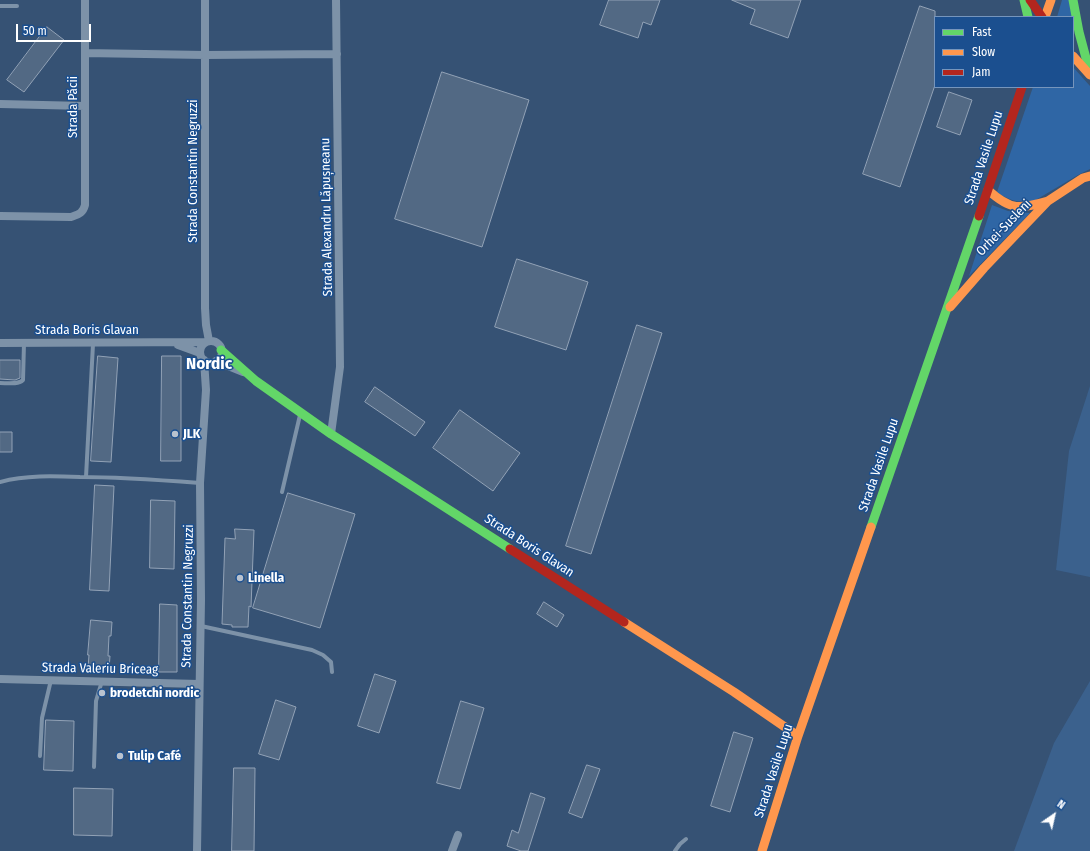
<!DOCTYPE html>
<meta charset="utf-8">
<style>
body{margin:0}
#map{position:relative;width:1090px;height:851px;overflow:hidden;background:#365274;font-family:"Fira Sans Condensed",sans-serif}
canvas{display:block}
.legend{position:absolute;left:934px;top:16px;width:140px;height:72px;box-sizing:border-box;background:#1b4f8f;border:1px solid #7695bc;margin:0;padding:5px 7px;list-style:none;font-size:12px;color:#fff}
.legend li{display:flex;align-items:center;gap:8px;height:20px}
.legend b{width:20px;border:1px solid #7695bc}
.north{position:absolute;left:1034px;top:795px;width:40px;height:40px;-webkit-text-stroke:3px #1b4f8f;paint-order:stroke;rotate:34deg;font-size:11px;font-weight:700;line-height:16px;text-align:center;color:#fff}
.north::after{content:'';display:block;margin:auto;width:14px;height:18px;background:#fff;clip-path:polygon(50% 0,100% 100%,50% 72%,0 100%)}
.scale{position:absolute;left:16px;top:24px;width:75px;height:18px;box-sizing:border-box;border:2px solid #fff;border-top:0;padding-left:5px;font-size:12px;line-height:14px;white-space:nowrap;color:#fff;-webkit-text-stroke:3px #1b4f8f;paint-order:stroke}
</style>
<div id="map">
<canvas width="1090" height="851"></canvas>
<ul class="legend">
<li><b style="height:5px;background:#63d668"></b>Fast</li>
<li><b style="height:5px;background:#ff974d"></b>Slow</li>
<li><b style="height:5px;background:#b3261e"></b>Jam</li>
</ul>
<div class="north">N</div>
<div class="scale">50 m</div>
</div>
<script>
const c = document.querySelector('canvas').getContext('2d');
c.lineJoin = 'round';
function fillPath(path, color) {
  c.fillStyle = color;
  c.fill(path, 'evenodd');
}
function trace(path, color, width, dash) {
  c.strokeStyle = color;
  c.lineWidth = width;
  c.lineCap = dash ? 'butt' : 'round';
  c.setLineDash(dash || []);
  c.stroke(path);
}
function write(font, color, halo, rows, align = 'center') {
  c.font = font + ' "Fira Sans Condensed",sans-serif';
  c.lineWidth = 3;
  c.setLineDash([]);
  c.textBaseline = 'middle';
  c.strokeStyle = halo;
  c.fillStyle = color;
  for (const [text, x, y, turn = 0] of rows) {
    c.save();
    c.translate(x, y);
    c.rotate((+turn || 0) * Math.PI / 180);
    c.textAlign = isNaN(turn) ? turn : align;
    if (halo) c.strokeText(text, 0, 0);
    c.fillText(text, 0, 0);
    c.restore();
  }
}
fillPath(new Path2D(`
 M 1062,0 L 1069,0 L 1073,17 L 1057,17 Z
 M 1073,67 L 1090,86 L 1090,169 L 1078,175 L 1034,201 C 1020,203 1009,201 997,192 L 1033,87 L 1073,87 Z
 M 992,205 L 1008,211 L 1030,213 L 969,276 Z`), '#2f66a5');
fillPath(new Path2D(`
 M 1090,386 L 1090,577 L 1056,570 L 1069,451 Z
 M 1090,681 L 1090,851 L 1014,851 L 1054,743 Z`), '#3b618d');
const building = new Path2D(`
 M 609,0 L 660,0 L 651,25 L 643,22 L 638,38 L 600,25 Z
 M 732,0 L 801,0 L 788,38 L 750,24 L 755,10 Z
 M 920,6 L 935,11 L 935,85 L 900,187 L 863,174 Z
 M 47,27 L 64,40 L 24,92 L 7,80 Z
 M 442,72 L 529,100 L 482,247 L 395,219 Z
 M 949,92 L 972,100 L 960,135 L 937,127 Z
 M 517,259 L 588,282 L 566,350 L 495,327 Z
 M 637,325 L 662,333 L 591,554 L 566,546 Z
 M 98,356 L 118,358 L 111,462 L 91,461 Z
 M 162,356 L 181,356 L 181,461 L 161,461 Z
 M 0,360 L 20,360 L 20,378 L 15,380 L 0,379 Z
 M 375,387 L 425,422 L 415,436 L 365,402 Z
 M 460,410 L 520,453 L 493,491 L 433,448 Z
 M 0,432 L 12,432 L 12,452 L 0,452 Z
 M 95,485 L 114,486 L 109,591 L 90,590 Z
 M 288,493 L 355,514 L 320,628 L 253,608 Z
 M 151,500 L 175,501 L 174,569 L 150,568 Z
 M 235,529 L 254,530 L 251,607 L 249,606 L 248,627 L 232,627 L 232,625 L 222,624 L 225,538 L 235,539 Z
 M 544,602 L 564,615 L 557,627 L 537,614 Z
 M 160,604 L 177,605 L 177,672 L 159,672 Z
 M 91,620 L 112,622 L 111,636 L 109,636 L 108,656 L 110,656 L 109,669 L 88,668 L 89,655 L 88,655 Z
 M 375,674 L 396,681 L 379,733 L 358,726 Z
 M 276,700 L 296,707 L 279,760 L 259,754 Z
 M 461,701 L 484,708 L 460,789 L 437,783 Z
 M 46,720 L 74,721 L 73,771 L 44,770 Z
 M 734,732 L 753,738 L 730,812 L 711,806 Z
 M 587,765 L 600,769 L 582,818 L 569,813 Z
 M 234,768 L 255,768 L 254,851 L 232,851 Z
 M 74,788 L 113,789 L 112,836 L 74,835 Z
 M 531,793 L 545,798 L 528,851 L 521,851 L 507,846 L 512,830 L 518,833 Z`);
fillPath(building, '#526984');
trace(building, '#92a2b6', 1);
trace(new Path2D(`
 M 0,6 L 17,6
 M 0,383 C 7,383 18,385 23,380 L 24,343
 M 86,477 L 93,344
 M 0,482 C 26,475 53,476 80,477 C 120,477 160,480 200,483
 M 282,492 L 300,415
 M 201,626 L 312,650 L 323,655 L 331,662 L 332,672
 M 40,756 L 42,718 L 51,680
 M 94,767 L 96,701 L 102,681
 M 675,851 L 680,844 L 686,839`), '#7d92a8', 4);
trace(new Path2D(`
 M 205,0 L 205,308 L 206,325 L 209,341
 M 85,53 L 205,55 L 337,54
 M 0,104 L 85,106
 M 0,216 L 71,217 C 79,214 83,213 85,205 L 85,0
 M200 352a11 11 0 1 1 22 0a11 11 0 1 1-22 0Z
 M 0,343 L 205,342
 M 178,345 L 200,353
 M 216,361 L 243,372
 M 331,434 L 340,367 L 336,0
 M 0,679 L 199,684
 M 197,851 L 201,600 L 200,483 L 206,390 L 204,360
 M 452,851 L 458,835`), '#7d92a8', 8);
trace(new Path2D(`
 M 1024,0 L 1028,17
 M 1073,0 L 1079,32 L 1090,73
 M 221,350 L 256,381 L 331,434 L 510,549
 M 871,527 L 979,216`), '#63d668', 9);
trace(new Path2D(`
 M 1045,17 L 1051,0
 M 1073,56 L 1090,75
 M 988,190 C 1011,211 1020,209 1048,201
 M 950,307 L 984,268 L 1048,201 L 1083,178 L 1090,176
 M 624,622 L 734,692 L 798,736
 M 762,851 L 798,736 L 871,527`), '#ff974d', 9);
trace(new Path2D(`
 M 1030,0 L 1042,17
 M 979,216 L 1022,87
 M 510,549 L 624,622`), '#b3261e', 9);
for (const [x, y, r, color] of [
 [175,434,4,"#b9c2ce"],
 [240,578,4,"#b9c2ce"],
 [102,693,4,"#b9c2ce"],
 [120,756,4,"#b9c2ce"]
]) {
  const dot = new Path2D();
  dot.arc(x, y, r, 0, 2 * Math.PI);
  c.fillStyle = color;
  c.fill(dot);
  trace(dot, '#1b4f8f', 1.5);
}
write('13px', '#fff', '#1b4f8f', [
 ["Strada Păcii",73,107,-90],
 ["Strada Vasile Lupu",984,158,-72],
 ["Strada Constantin Negruzzi",193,171,-90],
 ["Strada Alexandru Lăpușneanu",327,217,-91],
 ["Orhei-Susleni",1004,228,-46],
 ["Strada Boris Glavan",87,330],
 ["Strada Vasile Lupu",879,465,-71],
 ["Strada Boris Glavan",529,546,33],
 ["Strada Constantin Negruzzi",188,596,-89],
 ["Strada Valeriu Briceag",100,669,1],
 ["Strada Vasile Lupu",774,771,-72]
]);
write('bold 13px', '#fff', '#1b4f8f', [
 ["JLK",183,434],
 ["Linella",248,578],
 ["brodetchi nordic",110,693],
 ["Tulip Café",128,756]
], 'left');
write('bold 17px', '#fff', '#1b4f8f', [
 ["Nordic",209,364]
]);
</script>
